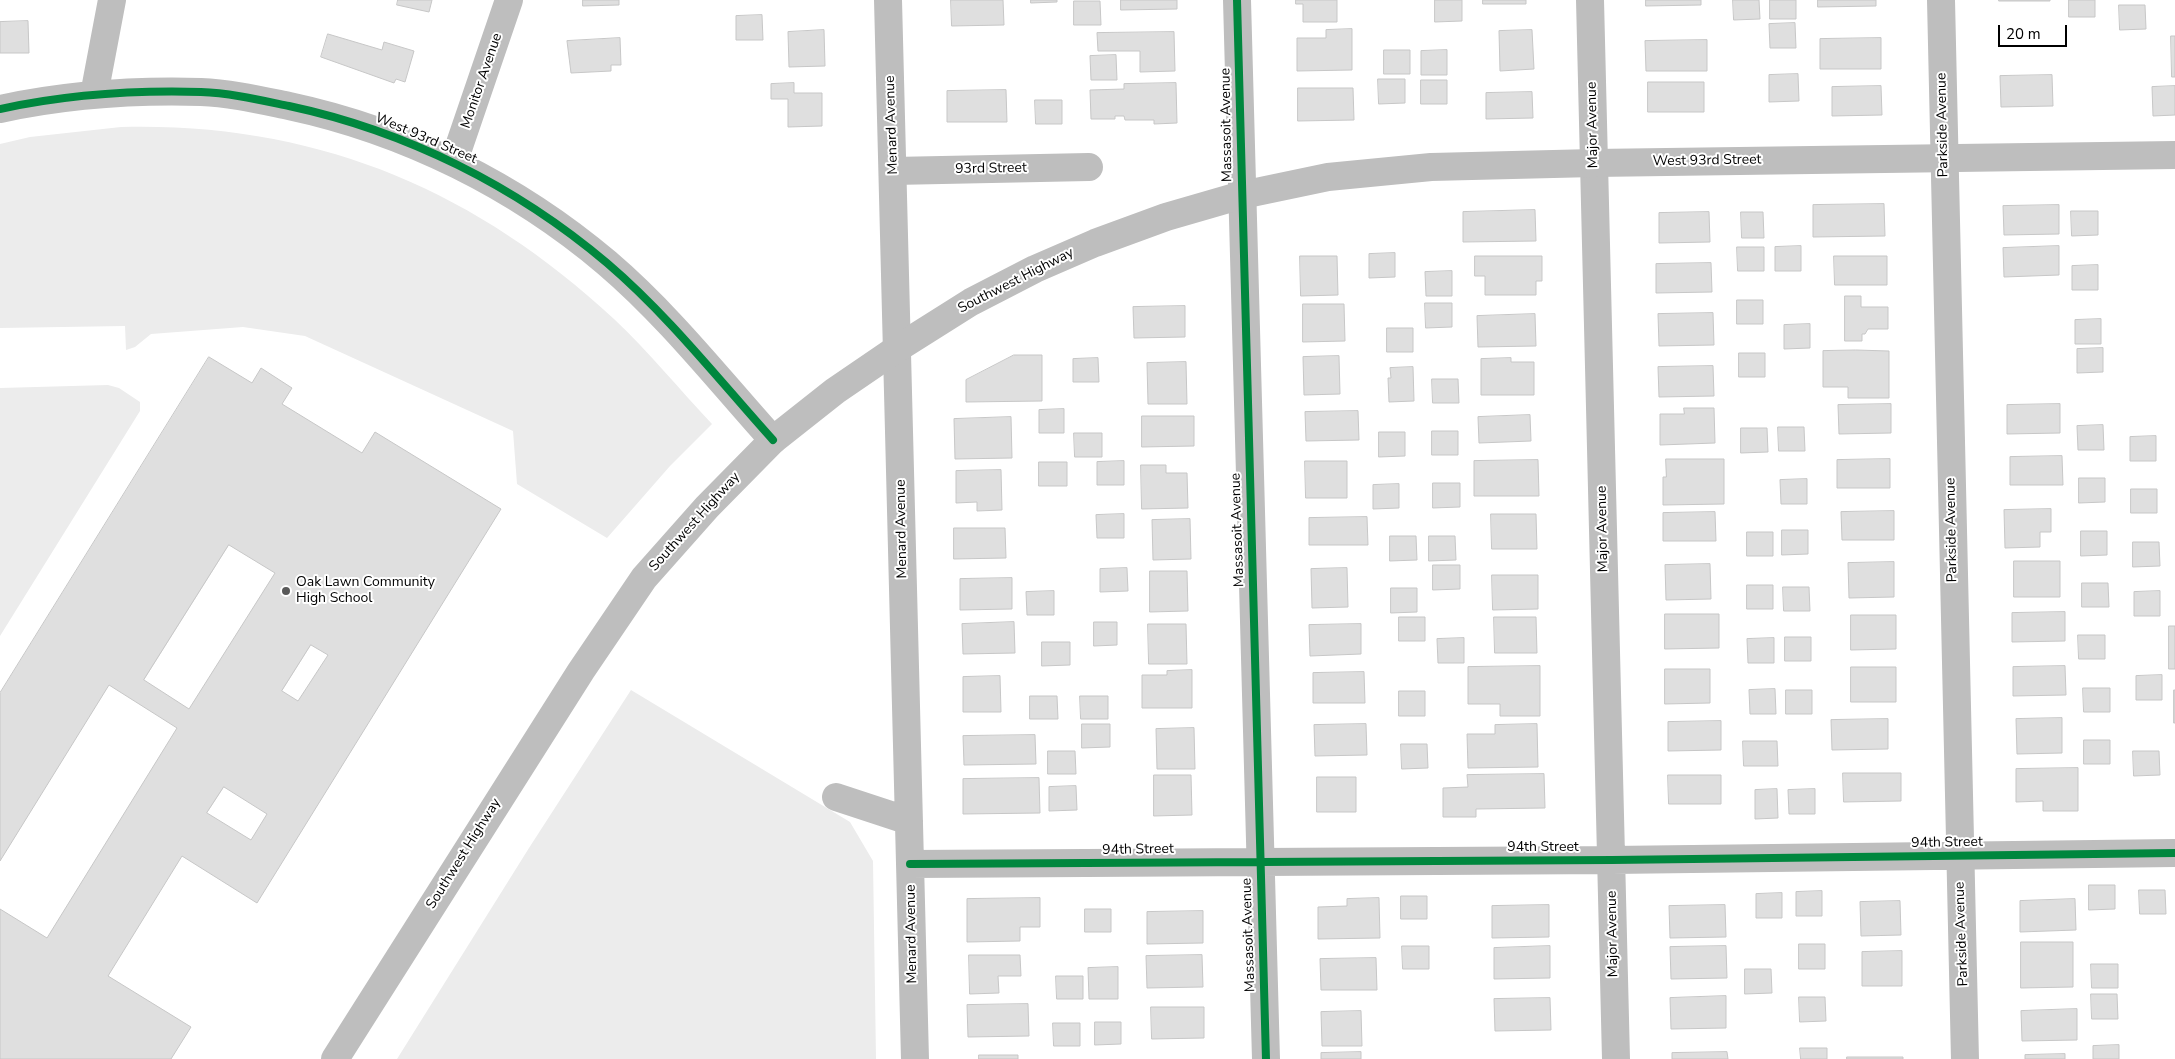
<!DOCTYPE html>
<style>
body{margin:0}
#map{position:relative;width:2175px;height:1059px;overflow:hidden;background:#fff;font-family:"Nunito Sans",sans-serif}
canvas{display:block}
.scale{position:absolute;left:1998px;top:25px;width:69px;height:22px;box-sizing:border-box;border:2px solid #000;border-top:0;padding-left:6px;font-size:15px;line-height:18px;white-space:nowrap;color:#000;-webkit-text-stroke:4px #fff;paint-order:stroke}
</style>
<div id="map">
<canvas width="2175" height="1059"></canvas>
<div class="scale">20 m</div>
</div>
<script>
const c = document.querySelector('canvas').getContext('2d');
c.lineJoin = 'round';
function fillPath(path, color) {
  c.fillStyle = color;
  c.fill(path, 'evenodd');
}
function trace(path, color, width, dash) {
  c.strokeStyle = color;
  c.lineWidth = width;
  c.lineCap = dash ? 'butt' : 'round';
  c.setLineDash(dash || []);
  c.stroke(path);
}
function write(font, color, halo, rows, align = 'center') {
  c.font = font + ' "Nunito Sans",sans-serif';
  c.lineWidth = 4;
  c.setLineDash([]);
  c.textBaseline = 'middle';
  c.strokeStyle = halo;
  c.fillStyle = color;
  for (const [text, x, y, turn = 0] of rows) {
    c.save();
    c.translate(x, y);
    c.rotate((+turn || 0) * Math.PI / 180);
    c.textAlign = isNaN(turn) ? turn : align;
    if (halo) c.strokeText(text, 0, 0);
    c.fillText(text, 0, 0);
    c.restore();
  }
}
fillPath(new Path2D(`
 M 121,127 C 314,122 473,188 614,319 C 649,352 680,390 712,424 L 670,466 L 607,538 L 517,484 L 513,431 L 305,336 L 243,327 L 151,334 L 135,347 L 126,350 L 125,326 L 0,328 L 0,144 L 30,137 Z
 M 108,385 L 119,388 L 140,402 L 140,411 L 0,636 L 0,388 Z
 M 631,690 L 850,822 L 873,861 L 876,1059 L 397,1059 L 529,848 Z`), '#ececec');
const building = new Path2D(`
 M 398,0 L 432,0 L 429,12 L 397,5 Z
 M 583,0 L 619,0 L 619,5 L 583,6 Z
 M 951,0 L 1003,0 L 1004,25 L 952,26 Z
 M 1031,0 L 1057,0 L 1057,2 L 1031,3 Z
 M 1121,0 L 1177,0 L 1177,9 L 1121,10 Z
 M 1296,0 L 1337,0 L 1337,22 L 1303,22 L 1303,4 L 1296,4 Z
 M 1435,0 L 1462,0 L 1462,21 L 1435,22 Z
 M 1483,0 L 1526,0 L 1526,4 L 1483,4 Z
 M 1646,0 L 1701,0 L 1701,5 L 1646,6 Z
 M 1733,0 L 1759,0 L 1760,19 L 1734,20 Z
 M 1770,0 L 1796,0 L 1796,19 L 1770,19 Z
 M 1818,0 L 1876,0 L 1876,6 L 1818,7 Z
 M 1999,0 L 2050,0 L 2050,1 L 1999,1 Z
 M 2069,0 L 2095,0 L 2095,17 L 2069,17 Z
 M 1074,1 L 1100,1 L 1101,25 L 1074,25 Z
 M 2119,5 L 2145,5 L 2146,29 L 2120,30 Z
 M 762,15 L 763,40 L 736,40 L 736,16 Z
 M 28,21 L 29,53 L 0,53 L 0,22 Z
 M 1795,23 L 1796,48 L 1770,48 L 1769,24 Z
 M 1352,29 L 1352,70 L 1297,71 L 1297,38 L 1326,38 L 1326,30 Z
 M 824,30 L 825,66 L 789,67 L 788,32 Z
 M 1532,30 L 1534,69 L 1500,71 L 1499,31 Z
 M 1174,32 L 1175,71 L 1140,72 L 1140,51 L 1098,51 L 1097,33 Z
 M 328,34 L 382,50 L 384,42 L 414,51 L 405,82 L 396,79 L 394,83 L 321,57 Z
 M 2171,36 L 2175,36 L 2175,77 L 2172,77 Z
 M 620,38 L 621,65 L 611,65 L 611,71 L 571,73 L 567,41 Z
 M 1881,38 L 1881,69 L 1820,69 L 1820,39 Z
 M 1707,40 L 1707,71 L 1646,71 L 1645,41 Z
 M 1384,50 L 1410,50 L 1410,74 L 1384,74 Z
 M 1447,50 L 1447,75 L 1421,75 L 1421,51 Z
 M 1116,55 L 1117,80 L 1091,80 L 1090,56 Z
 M 1798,74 L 1799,101 L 1769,102 L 1769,75 Z
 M 2052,75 L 2053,106 L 2001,107 L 2000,76 Z
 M 1378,79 L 1405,79 L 1405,103 L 1379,104 Z
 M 1421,80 L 1447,80 L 1447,104 L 1421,104 Z
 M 1648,82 L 1704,82 L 1704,112 L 1648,112 Z
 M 794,83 L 794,93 L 822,93 L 822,126 L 788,127 L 788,99 L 771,99 L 771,84 Z
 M 1176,83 L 1177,123 L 1154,124 L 1154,120 L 1125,120 L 1124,116 L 1115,116 L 1115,119 L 1091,119 L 1090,90 L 1124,89 L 1124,84 Z
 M 1881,86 L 1882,115 L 1832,116 L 1832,87 Z
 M 2175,86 L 2175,115 L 2153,116 L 2152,87 Z
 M 1298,88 L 1353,88 L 1354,120 L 1298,121 Z
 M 1006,90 L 1007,122 L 947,122 L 947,91 Z
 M 1532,92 L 1533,118 L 1486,119 L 1486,93 Z
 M 1035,100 L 1062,100 L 1062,124 L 1036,124 Z
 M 1884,204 L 1885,236 L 1813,237 L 1813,205 Z
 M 2059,205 L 2059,234 L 2004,235 L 2003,206 Z
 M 1535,210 L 1536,241 L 1463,242 L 1463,212 Z
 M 2071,211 L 2098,211 L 2098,235 L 2072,236 Z
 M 1709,212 L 1710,242 L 1659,243 L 1659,213 Z
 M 1741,212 L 1763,212 L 1764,238 L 1742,238 Z
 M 1801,246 L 1801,271 L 1775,271 L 1775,247 Z
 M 2059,246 L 2059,275 L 2004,277 L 2003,248 Z
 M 1737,247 L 1764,247 L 1764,271 L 1738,271 Z
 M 1395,253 L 1395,277 L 1369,278 L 1369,254 Z
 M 1300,256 L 1337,256 L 1338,295 L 1301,296 Z
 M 1475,256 L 1542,256 L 1542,281 L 1536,281 L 1536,295 L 1485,295 L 1485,276 L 1475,276 Z
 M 1834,256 L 1887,256 L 1887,285 L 1835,285 Z
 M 1711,263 L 1712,292 L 1656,293 L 1656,264 Z
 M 2098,265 L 2098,290 L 2072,290 L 2072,266 Z
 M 1452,271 L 1452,296 L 1426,296 L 1425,272 Z
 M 1845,296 L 1861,296 L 1861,307 L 1888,307 L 1888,329 L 1868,329 L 1865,334 L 1862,334 L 1862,341 L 1845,341 Z
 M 1737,300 L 1763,300 L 1763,324 L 1737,324 Z
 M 1425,303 L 1452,303 L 1452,327 L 1426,328 Z
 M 1303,304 L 1344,304 L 1345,341 L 1303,342 Z
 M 1185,306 L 1185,337 L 1134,338 L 1133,307 Z
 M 1713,313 L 1714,345 L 1659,346 L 1658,314 Z
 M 1535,314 L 1536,346 L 1478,347 L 1477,316 Z
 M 2101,319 L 2101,344 L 2075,344 L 2075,320 Z
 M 1810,324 L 1810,348 L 1784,349 L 1784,325 Z
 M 1387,328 L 1413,328 L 1413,352 L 1387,352 Z
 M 2103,348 L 2103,372 L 2077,373 L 2077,349 Z
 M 1856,350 L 1889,351 L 1889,398 L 1848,398 L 1848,387 L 1823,387 L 1823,351 Z
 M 1739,353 L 1765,353 L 1765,377 L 1739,377 Z
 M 1014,355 L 1042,355 L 1042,401 L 966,402 L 966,380 Z
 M 1339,356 L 1340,394 L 1304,395 L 1303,357 Z
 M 209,357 L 252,383 L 261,368 L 292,388 L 282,404 L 362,453 L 375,432 L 501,509 L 257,903 L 182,856 L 108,976 L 191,1027 L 171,1059 L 0,1059 L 0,909 L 47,938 L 177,728 L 109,685 L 0,861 L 0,693 ZM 229,545 L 275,573 L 189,709 L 144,680 ZM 311,645 L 328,655 L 298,701 L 282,691 ZM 224,787 L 267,814 L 251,840 L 207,813 Z
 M 1098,358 L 1099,382 L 1073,382 L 1073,359 Z
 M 1511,358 L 1511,362 L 1534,362 L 1534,395 L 1481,395 L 1481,359 Z
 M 1186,362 L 1187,404 L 1148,404 L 1147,363 Z
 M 1713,366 L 1714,396 L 1659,397 L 1658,367 Z
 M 1413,367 L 1414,401 L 1389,402 L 1388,378 L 1391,378 L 1390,368 Z
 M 1432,379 L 1458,379 L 1459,403 L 1433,403 Z
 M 1891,404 L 1891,433 L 1839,434 L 1838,405 Z
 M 2060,404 L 2060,433 L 2007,434 L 2007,405 Z
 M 1684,408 L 1714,408 L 1715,443 L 1660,445 L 1660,414 L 1684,414 Z
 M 1064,409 L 1064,433 L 1039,433 L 1039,410 Z
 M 1358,411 L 1359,440 L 1306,441 L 1305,412 Z
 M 1530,415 L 1531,441 L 1479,443 L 1478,417 Z
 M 1142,416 L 1194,416 L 1194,446 L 1142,447 Z
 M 1011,417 L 1012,458 L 955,459 L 954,419 Z
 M 2103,425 L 2104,450 L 2078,450 L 2077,426 Z
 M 1778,427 L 1804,427 L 1805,451 L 1779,451 Z
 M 1741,428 L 1767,428 L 1768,452 L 1741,453 Z
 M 1432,431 L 1458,431 L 1458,455 L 1432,455 Z
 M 1379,432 L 1405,432 L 1405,456 L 1379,457 Z
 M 1074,433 L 1102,433 L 1102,457 L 1075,457 Z
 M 2156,436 L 2156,461 L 2130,461 L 2130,437 Z
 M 2062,456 L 2063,485 L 2010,485 L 2010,457 Z
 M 1666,459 L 1724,459 L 1724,504 L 1663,505 L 1663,477 L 1666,477 Z
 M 1890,459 L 1890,488 L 1837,488 L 1837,460 Z
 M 1538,460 L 1539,496 L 1474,496 L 1474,461 Z
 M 1124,461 L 1124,485 L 1097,485 L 1097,462 Z
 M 1305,461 L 1347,461 L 1347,498 L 1306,498 Z
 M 1039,462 L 1067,462 L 1067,486 L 1039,486 Z
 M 1141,465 L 1166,465 L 1166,473 L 1187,473 L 1188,508 L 1142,509 Z
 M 1001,470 L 1002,510 L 977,511 L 977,502 L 956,503 L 956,471 Z
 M 2079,478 L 2105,478 L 2105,502 L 2079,503 Z
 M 1807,479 L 1807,504 L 1781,504 L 1780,480 Z
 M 1433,483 L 1460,483 L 1460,507 L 1433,508 Z
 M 1399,484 L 1399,508 L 1373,509 L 1373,485 Z
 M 2131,489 L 2157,489 L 2157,513 L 2131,513 Z
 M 2051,509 L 2051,532 L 2040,532 L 2040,547 L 2005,548 L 2004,510 Z
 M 1894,511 L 1894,540 L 1842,540 L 1841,512 Z
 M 1715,512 L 1716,541 L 1663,541 L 1663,513 Z
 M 1124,514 L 1124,538 L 1097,538 L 1096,515 Z
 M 1491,514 L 1536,514 L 1537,549 L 1492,549 Z
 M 1367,517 L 1368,545 L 1309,545 L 1309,518 Z
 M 1190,519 L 1191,559 L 1153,560 L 1152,520 Z
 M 954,528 L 1005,528 L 1006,558 L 954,559 Z
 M 1782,530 L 1808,530 L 1808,554 L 1782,555 Z
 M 2081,531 L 2107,531 L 2107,555 L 2081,556 Z
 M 1747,532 L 1773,532 L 1773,556 L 1747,556 Z
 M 1390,536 L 1416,536 L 1417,560 L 1390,561 Z
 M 1429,536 L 1455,536 L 1456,560 L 1429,561 Z
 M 2133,542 L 2159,542 L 2160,566 L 2133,567 Z
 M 2014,561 L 2060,561 L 2060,597 L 2014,597 Z
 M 1894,562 L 1894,597 L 1849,598 L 1848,563 Z
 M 1710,564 L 1711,599 L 1666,600 L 1665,565 Z
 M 1433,565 L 1460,565 L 1460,589 L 1433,590 Z
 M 1127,568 L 1128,591 L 1100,592 L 1100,569 Z
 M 1347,568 L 1348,607 L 1312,608 L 1311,569 Z
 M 1150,571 L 1187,571 L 1188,611 L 1150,612 Z
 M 1492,575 L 1538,575 L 1538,609 L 1493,610 Z
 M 1012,578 L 1012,609 L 960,610 L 960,579 Z
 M 2082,583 L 2108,583 L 2109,607 L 2082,607 Z
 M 1747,585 L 1773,585 L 1773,609 L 1747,609 Z
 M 1783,587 L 1809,587 L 1810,611 L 1784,611 Z
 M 1391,588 L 1417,588 L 1417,612 L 1391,613 Z
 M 1054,591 L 1054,615 L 1027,615 L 1026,592 Z
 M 2160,591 L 2160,616 L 2134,616 L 2134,592 Z
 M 2065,612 L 2065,641 L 2012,642 L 2012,613 Z
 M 1665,614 L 1719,614 L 1719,648 L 1665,649 Z
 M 1851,615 L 1896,615 L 1896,649 L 1851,650 Z
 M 1399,617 L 1425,617 L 1425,641 L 1399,641 Z
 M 1494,617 L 1536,617 L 1537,653 L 1495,653 Z
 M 1014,622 L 1015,653 L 963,654 L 962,624 Z
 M 1094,622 L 1117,622 L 1117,645 L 1094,646 Z
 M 1148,624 L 1186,624 L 1187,664 L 1149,664 Z
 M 1361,624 L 1361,654 L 1310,656 L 1309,625 Z
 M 2169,626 L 2175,626 L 2175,669 L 2169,669 Z
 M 2078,635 L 2105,635 L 2105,659 L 2079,659 Z
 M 1785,637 L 1811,637 L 1811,661 L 1785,661 Z
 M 1464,638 L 1464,663 L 1438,663 L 1437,639 Z
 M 1774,638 L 1774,663 L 1748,663 L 1747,639 Z
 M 1042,642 L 1070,642 L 1070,665 L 1042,666 Z
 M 1540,666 L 1540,716 L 1500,716 L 1500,704 L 1468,704 L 1468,667 Z
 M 2065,666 L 2066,695 L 2013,696 L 2013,667 Z
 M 1851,667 L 1896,667 L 1896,702 L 1851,702 Z
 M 1665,669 L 1710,669 L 1710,703 L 1665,704 Z
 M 1192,670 L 1192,708 L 1142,708 L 1142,675 L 1167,675 L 1167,671 Z
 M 1364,672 L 1365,703 L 1313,703 L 1313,673 Z
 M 2162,675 L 2162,700 L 2136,700 L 2136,676 Z
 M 1000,676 L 1001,712 L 963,712 L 963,677 Z
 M 2083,688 L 2110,688 L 2110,712 L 2084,712 Z
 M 1775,689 L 1776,714 L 1750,714 L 1749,690 Z
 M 1786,690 L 1812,690 L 1812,714 L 1786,714 Z
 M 2174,690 L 2175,690 L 2175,723 L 2174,723 Z
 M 1399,691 L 1425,691 L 1425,716 L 1399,716 Z
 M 1030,696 L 1057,696 L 1058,719 L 1030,719 Z
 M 1080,696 L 1108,696 L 1108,719 L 1081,719 Z
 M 2062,718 L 2062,753 L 2017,754 L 2016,719 Z
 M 1888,719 L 1888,749 L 1832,750 L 1831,720 Z
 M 1721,721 L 1721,750 L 1668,751 L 1668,722 Z
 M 1082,724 L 1110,724 L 1110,747 L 1082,748 Z
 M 1366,724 L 1367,755 L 1315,756 L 1314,725 Z
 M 1537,724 L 1538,767 L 1468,768 L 1467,734 L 1495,734 L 1495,725 Z
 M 1194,728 L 1195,769 L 1157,769 L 1156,729 Z
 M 1035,735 L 1036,764 L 964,765 L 963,736 Z
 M 2084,740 L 2110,740 L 2110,764 L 2084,764 Z
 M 1743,741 L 1777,741 L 1778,766 L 1744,766 Z
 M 1401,744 L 1427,744 L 1428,768 L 1402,769 Z
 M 1048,751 L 1075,751 L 1076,774 L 1048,774 Z
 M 2133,751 L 2159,751 L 2160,775 L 2134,776 Z
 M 2078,768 L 2078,811 L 2043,811 L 2043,801 L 2016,802 L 2016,769 Z
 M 1843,773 L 1901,773 L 1901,801 L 1844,802 Z
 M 1544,774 L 1545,808 L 1476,809 L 1476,817 L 1443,817 L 1443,788 L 1468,787 L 1467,775 Z
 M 1154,775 L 1191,775 L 1192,815 L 1154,816 Z
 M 1668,775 L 1721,775 L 1721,804 L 1669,804 Z
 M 1317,777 L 1356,777 L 1356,812 L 1317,812 Z
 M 1039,778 L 1040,813 L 963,814 L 963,779 Z
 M 1076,786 L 1077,810 L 1049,811 L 1049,787 Z
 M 1777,789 L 1778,818 L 1755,819 L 1755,790 Z
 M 1815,789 L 1815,814 L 1789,814 L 1788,790 Z
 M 2089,885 L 2115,885 L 2115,909 L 2089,910 Z
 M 2139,890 L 2165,890 L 2166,914 L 2140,914 Z
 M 1822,891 L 1822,916 L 1796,916 L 1796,892 Z
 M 1782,893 L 1782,918 L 1756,918 L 1756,894 Z
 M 1401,896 L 1427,896 L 1427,919 L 1401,919 Z
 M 1040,898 L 1040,927 L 1020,927 L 1020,941 L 967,942 L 967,899 Z
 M 1379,898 L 1380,938 L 1318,939 L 1318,907 L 1347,906 L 1347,899 Z
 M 2075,899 L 2076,930 L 2020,932 L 2020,901 Z
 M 1900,901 L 1901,935 L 1861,936 L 1860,902 Z
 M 1549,905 L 1549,937 L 1492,938 L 1492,906 Z
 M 1725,905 L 1726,937 L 1670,938 L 1669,906 Z
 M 1085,909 L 1111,909 L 1111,932 L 1085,932 Z
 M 1203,911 L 1203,943 L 1147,944 L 1147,912 Z
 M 2021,942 L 2073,942 L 2073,987 L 2021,988 Z
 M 1799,944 L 1825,944 L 1825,969 L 1799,969 Z
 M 1402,946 L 1429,946 L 1429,969 L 1403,969 Z
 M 1550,946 L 1550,978 L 1494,979 L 1494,948 Z
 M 1726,946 L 1727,978 L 1671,979 L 1670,947 Z
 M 1902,951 L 1902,986 L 1862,986 L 1862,952 Z
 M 969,955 L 1020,955 L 1021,976 L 998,976 L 999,993 L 970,994 Z
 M 1202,955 L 1203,987 L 1147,988 L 1146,956 Z
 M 1376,958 L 1377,990 L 1321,990 L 1320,959 Z
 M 2091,964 L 2118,964 L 2118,988 L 2092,988 Z
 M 1118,967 L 1118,999 L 1089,999 L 1088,968 Z
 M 1745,969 L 1771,969 L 1772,993 L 1745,994 Z
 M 1056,976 L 1083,976 L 1083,999 L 1057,999 Z
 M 2091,994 L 2117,994 L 2118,1019 L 2092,1019 Z
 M 1726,996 L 1726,1028 L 1671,1029 L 1670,998 Z
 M 1799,997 L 1825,997 L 1826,1021 L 1800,1022 Z
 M 1550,998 L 1551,1030 L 1495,1031 L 1494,999 Z
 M 1028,1004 L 1029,1036 L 968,1037 L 967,1005 Z
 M 1151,1007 L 1204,1007 L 1204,1038 L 1152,1039 Z
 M 2077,1009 L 2077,1040 L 2022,1041 L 2021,1011 Z
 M 1361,1011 L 1362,1046 L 1322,1046 L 1321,1012 Z
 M 1095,1022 L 1121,1022 L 1121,1044 L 1095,1045 Z
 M 1053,1023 L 1080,1023 L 1080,1046 L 1054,1046 Z
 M 2119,1045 L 2119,1059 L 2093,1059 L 2093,1046 Z
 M 1800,1048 L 1827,1048 L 1827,1059 L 1801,1059 Z
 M 1361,1052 L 1361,1059 L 1321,1059 L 1321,1053 Z
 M 1727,1052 L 1728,1059 L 1672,1059 L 1672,1053 Z
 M 2065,1054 L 2065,1059 L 2025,1059 L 2025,1055 Z
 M 979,1055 L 1018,1055 L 1018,1059 L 979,1059 Z
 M 1847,1057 L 1903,1057 L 1903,1059 L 1847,1059 Z`);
fillPath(building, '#dfdfdf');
trace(building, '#c7c7c7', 1);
trace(new Path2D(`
 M 888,0 L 915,1059
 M 1237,0 L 1266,1059
 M 1590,0 L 1616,1059
 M 1941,0 L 1965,1059
 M 94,95 L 112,0
 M 0,109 C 65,95 134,90 201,92 C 230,93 260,100 289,106 C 406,131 516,186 607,263 C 668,315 719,380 773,440
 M 454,161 L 509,0
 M 893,171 L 1089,167
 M 836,797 L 909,821
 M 910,864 L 1612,860 L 2175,853`), '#bebebe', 28);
trace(new Path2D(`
 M 335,1059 L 581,671 L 644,578 L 707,507 L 773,440 L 835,391 L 898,348 L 971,302 L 1035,269 L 1095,243 L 1166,217 L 1242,195 L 1328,177 L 1431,167 L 1594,163 L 2175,155`), '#bebebe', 28);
trace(new Path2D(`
 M 1237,0 L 1266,1059
 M 0,109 C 65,95 134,90 201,92 C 230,93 260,100 289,106 C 406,131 516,186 607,263 C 668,315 719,380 773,440
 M 910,864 L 1612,860 L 2175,853`), '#00873e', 8);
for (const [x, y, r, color] of [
 [286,591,5,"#595959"]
]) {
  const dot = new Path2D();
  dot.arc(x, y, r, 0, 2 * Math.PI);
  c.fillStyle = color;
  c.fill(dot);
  trace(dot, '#fff', 2);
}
write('14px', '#000', '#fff', [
 ["Monitor Avenue",482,81,-71],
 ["Menard Avenue",892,125,-92],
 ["Massasoit Avenue",1227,125,-91],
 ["Major Avenue",1593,125,-91],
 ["Parkside Avenue",1943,125,-91],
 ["West 93rd Street",426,139,23],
 ["West 93rd Street",1707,161,-1],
 ["93rd Street",991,169,-1],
 ["Southwest Highway",1016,281,-27],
 ["Southwest Highway",695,522,-48],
 ["Menard Avenue",902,529,-91],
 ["Major Avenue",1603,529,-91],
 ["Massasoit Avenue",1238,530,-92],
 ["Parkside Avenue",1952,530,-91],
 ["94th Street",1947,843,-1],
 ["94th Street",1543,848],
 ["94th Street",1138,850,-1],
 ["Southwest Highway",464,854,-58],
 ["Menard Avenue",912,934,-91],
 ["Major Avenue",1613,934,-91],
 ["Parkside Avenue",1962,934,-92],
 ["Massasoit Avenue",1249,935,-92]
]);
write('14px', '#000', '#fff', [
 ["Oak Lawn Community",296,583],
 ["High School",296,599]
], 'left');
</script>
